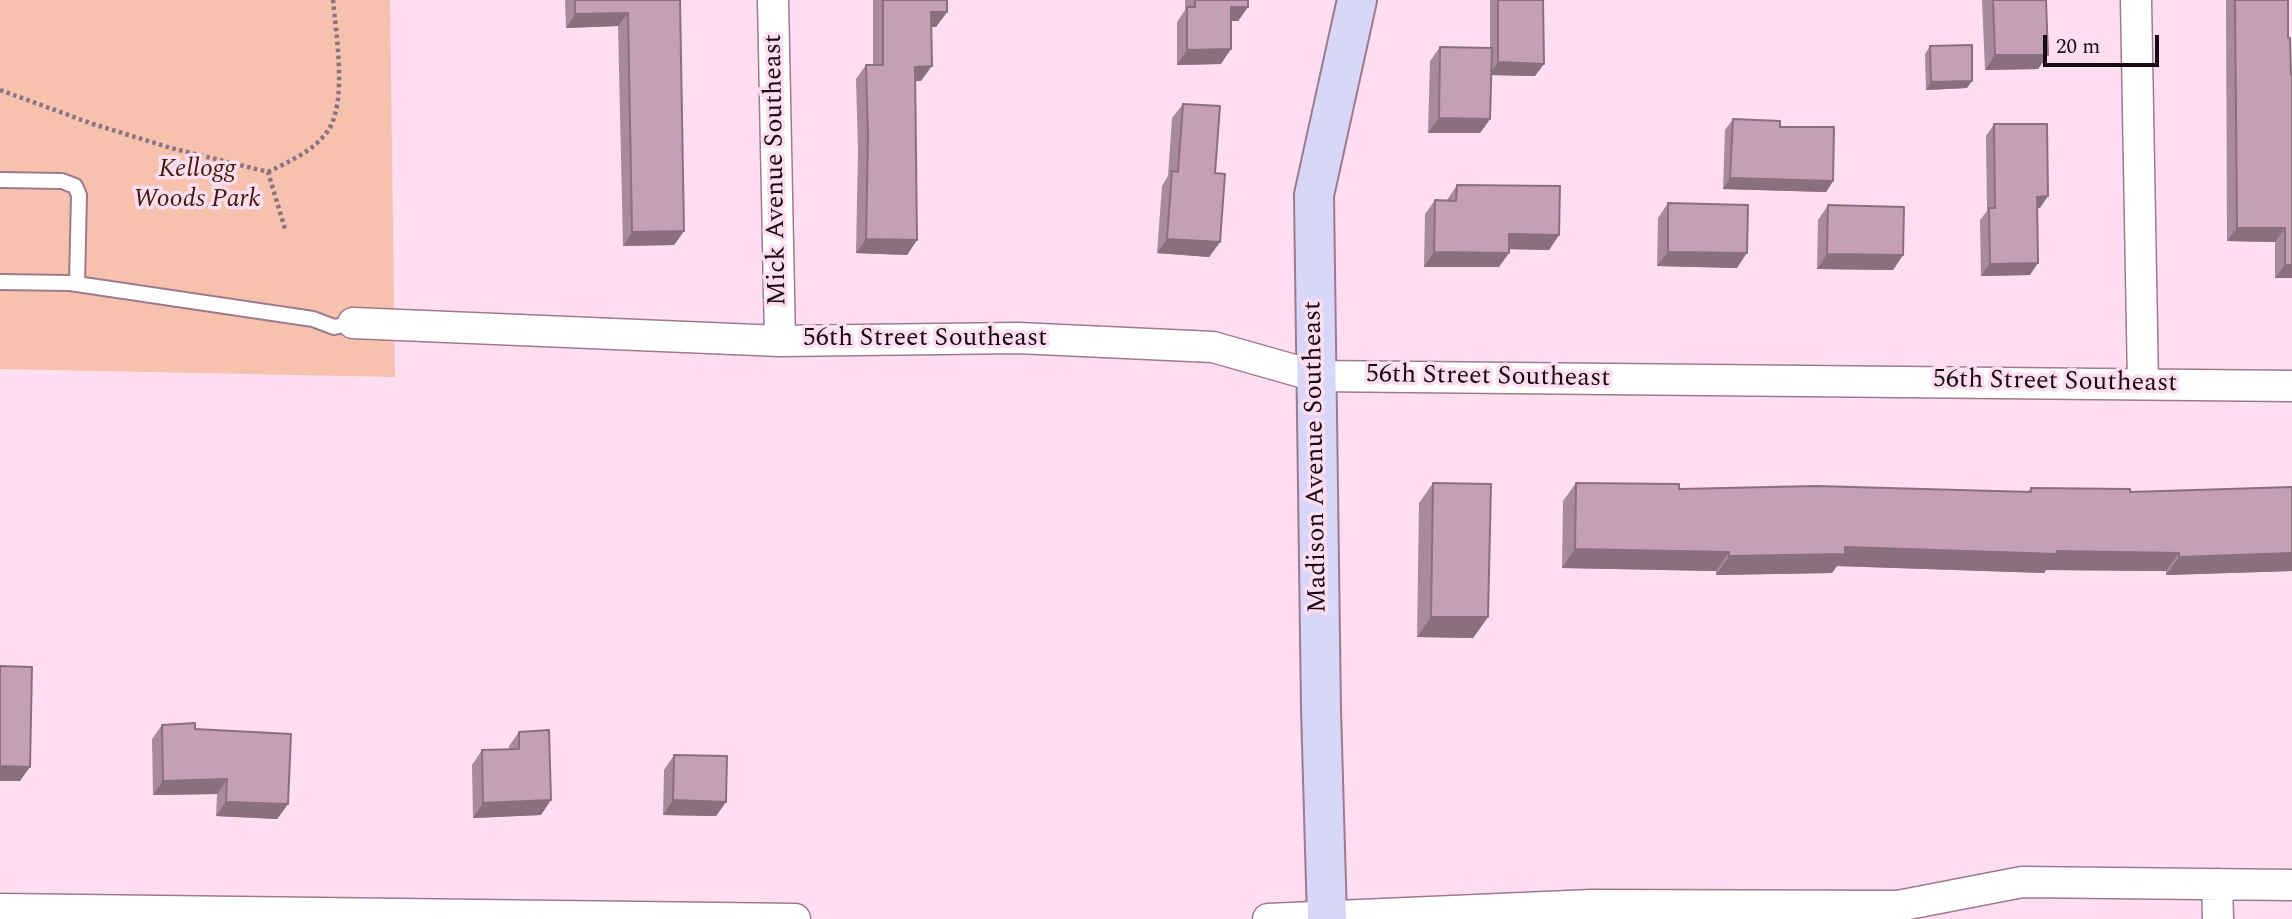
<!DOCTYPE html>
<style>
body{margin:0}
#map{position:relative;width:2292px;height:919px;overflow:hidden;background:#fedef0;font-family:Spectral,serif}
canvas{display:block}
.scale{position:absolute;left:2043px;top:35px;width:116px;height:32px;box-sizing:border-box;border:4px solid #170a12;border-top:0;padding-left:9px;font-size:21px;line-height:24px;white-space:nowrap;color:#170a12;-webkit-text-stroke:5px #fedef0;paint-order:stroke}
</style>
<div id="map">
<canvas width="2292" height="919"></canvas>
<div class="scale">20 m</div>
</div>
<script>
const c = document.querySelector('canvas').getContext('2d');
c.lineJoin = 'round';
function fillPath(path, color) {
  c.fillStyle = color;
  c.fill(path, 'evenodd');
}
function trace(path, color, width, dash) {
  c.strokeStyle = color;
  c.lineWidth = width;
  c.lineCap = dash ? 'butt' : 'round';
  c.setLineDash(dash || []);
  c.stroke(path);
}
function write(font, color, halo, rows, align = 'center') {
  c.font = font + ' Spectral,serif';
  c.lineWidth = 7;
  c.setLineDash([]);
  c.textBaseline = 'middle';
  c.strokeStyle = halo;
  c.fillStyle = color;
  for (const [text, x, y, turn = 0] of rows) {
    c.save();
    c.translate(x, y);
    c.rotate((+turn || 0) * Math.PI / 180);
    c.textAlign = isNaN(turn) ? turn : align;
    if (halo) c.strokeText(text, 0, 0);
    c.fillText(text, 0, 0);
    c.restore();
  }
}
fillPath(new Path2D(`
 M 0,0 L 390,0 L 395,377 L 0,369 Z`), '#f6c2ae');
const lane = new Path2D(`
 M 0,180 L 62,181 L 75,186 L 79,195 L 77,284
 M 0,282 L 70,283 L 313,319 L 334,327 L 353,323`);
const street = new Path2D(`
 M 773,0 L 780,341
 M 2136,0 L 2143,384
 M 353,323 L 780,341 L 1018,338 L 1213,347 L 1315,376 L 2292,386
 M 2217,884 L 2218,919
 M 0,909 L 795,919
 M 1268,919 L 1592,905 L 1898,906 L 2022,882 L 2292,885`);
const secondary = new Path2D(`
 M 1327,919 L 1321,709 L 1314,195 L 1357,0`);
trace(lane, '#9e7a8f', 18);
trace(street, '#9e7a8f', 33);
trace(secondary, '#9e7a8f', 42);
trace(new Path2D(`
 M 0,90 L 93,124 L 171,148 L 268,172 L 285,229
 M 268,172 C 288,162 316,150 329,129 C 347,100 336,34 333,0`), '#897380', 4.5, [3.5, 3.5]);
trace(lane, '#fff', 14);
trace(street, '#fff', 30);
trace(secondary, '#d9d7f9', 38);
fillPath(new Path2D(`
 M 565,0 L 680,0 L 684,231 L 674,245 L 623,246 L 618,26 L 566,28 Z
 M 873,0 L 947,0 L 947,12 L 936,27 L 931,27 L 921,81 L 915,81 L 917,240 L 907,255 L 856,253 L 858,151 L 856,79 L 866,65 L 873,65 Z
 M 1185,0 L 1248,0 L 1248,7 L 1238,21 L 1231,21 L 1221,64 L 1177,65 L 1177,22 L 1185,10 Z
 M 1490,0 L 1543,0 L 1535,76 L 1491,75 L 1490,119 L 1480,133 L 1428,133 L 1430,61 L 1440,47 L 1490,48 Z
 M 1982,0 L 2046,0 L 2048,55 L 2038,69 L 1985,70 Z
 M 2226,0 L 2288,0 L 2288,38 L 2291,75 L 2292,75 L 2292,278 L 2275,278 L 2275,242 L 2227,241 Z
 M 1930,46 L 1967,88 L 1926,90 L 1925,54 Z
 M 1183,104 L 1215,173 L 1220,242 L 1209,257 L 1157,253 L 1162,186 L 1168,176 L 1172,118 Z
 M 1733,119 L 1780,127 L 1833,181 L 1826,192 L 1723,189 L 1725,130 Z
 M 1994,124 L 2040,208 L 2037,208 L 2030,275 L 1981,276 L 1980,220 L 1987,211 L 1986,136 Z
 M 1457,185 L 1559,235 L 1549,250 L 1509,249 L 1499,267 L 1424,267 L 1425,214 L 1435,200 L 1447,200 Z
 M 1668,203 L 1737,268 L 1657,266 L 1658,218 Z
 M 1828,205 L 1903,255 L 1893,270 L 1817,269 L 1818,220 Z
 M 1433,483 L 1488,617 L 1473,638 L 1417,637 L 1419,503 Z
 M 1576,483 L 1679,489 L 2028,491 L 2031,488 L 2130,492 L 2292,487 L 2292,571 L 2166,575 L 2166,571 L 2046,570 L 2044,573 L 1837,566 L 1832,573 L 1716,575 L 1716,571 L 1562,568 L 1563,501 Z
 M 162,725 L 195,729 L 288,804 L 277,819 L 216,816 L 217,794 L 153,795 L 152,739 Z
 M 519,732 L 541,815 L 473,818 L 472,765 L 482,750 L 509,749 L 509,746 Z
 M 674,755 L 726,802 L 716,816 L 663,815 L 664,770 Z`), '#a9899c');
fillPath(new Path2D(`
 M 1231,7 L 1248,7 L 1238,21 L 1221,21 Z
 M 931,12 L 947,12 L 936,27 L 921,27 Z
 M 628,13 L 618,26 L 566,28 L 575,14 Z
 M 1231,49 L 1221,64 L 1177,65 L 1187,50 Z
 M 1995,55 L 2048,55 L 2038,69 L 1985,70 Z
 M 1498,62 L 1544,64 L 1535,76 L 1489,75 Z
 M 932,66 L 921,81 L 905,81 L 915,67 Z
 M 1972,81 L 1967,88 L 1926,90 L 1931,82 Z
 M 1439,118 L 1490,119 L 1480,133 L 1428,133 Z
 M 1730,178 L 1833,181 L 1826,192 L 1723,189 Z
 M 2048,196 L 2040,208 L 2029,208 L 2037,197 Z
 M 2237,228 L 2285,228 L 2275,242 L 2227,241 Z
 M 684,231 L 674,245 L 623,246 L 632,232 Z
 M 1509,234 L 1559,235 L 1549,250 L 1499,249 Z
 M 866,239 L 917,240 L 907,255 L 856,253 Z
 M 1167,239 L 1220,242 L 1209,257 L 1157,253 Z
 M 1434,252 L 1509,253 L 1499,267 L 1424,267 Z
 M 1668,252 L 1747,253 L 1737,268 L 1657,266 Z
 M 1827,254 L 1903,255 L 1893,270 L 1817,269 Z
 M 2038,263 L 2030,275 L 1981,276 L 1990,264 Z
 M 2285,265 L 2292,265 L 2292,278 L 2275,278 Z
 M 1845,547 L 2057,551 L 2179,553 L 2166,571 L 2046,570 L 2044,573 L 1837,566 L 1832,573 L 1716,575 L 1729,556 Z
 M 1575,549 L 1729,552 L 1716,571 L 1562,568 Z
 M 2292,553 L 2292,571 L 2166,575 L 2179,557 Z
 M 1431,617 L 1488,617 L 1473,638 L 1417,637 Z
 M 0,766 L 30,767 L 20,781 L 0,781 Z
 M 227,779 L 217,794 L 153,795 L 163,781 Z
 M 551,800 L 541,815 L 473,818 L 483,803 Z
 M 673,800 L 726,802 L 716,816 L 663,815 Z
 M 226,802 L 288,804 L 277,819 L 216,816 Z`), '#8a6f7f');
const building = new Path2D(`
 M 575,0 L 680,0 L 684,231 L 632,232 L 628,13 L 575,14 Z
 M 883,0 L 947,0 L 947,12 L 931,12 L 932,66 L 915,67 L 917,240 L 866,239 L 868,136 L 866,65 L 883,65 Z
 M 1195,0 L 1248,0 L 1248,7 L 1231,7 L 1231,49 L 1187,50 L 1187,7 L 1195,7 Z
 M 1498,0 L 1543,0 L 1544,64 L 1498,62 Z
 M 1993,0 L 2046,0 L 2048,55 L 1995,55 Z
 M 2235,0 L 2288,0 L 2288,38 L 2290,38 L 2291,75 L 2292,75 L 2292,265 L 2285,265 L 2285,228 L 2237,228 Z
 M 1972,45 L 1972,81 L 1931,82 L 1930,46 Z
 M 1440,47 L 1492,48 L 1490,119 L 1439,118 Z
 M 1183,104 L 1220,106 L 1215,173 L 1225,174 L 1220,242 L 1167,239 L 1172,171 L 1178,172 Z
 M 1733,119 L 1780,121 L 1780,127 L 1834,127 L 1833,181 L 1730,178 Z
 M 1994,124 L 2047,124 L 2048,196 L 2037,197 L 2038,263 L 1990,264 L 1989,208 L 1995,208 Z
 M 1457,185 L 1560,186 L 1559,235 L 1509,234 L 1509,253 L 1434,252 L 1435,200 L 1456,201 Z
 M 1668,203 L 1748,205 L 1747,253 L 1668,252 Z
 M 1828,205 L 1904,207 L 1903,255 L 1827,254 Z
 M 1433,483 L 1491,484 L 1488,617 L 1431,617 Z
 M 1576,483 L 1679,484 L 1679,489 L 1816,486 L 2031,492 L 2031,488 L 2130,489 L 2130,492 L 2292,487 L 2292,553 L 2179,557 L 2179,553 L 2057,551 L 2057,554 L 1845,547 L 1845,554 L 1729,556 L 1729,552 L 1575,549 Z
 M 0,666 L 32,667 L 30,767 L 0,766 Z
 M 195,723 L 195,729 L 291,734 L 288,804 L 226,802 L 227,779 L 163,781 L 162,725 Z
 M 549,730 L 551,800 L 483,803 L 482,750 L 519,749 L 519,732 Z
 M 674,755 L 727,756 L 726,802 L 673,800 Z`);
fillPath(building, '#c59fb5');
trace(building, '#8a6f7f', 2);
write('26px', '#170a12', '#fedef0', [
 ["Mick Avenue Southeast",777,170,-91],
 ["56th Street Southeast",925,340],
 ["56th Street Southeast",1488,378,1],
 ["56th Street Southeast",2055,383,1],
 ["Madison Avenue Southeast",1317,457,-91]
]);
write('italic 26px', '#461a06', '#fedef0', [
 ["Kellogg",197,171],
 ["Woods Park",197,201]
]);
</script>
